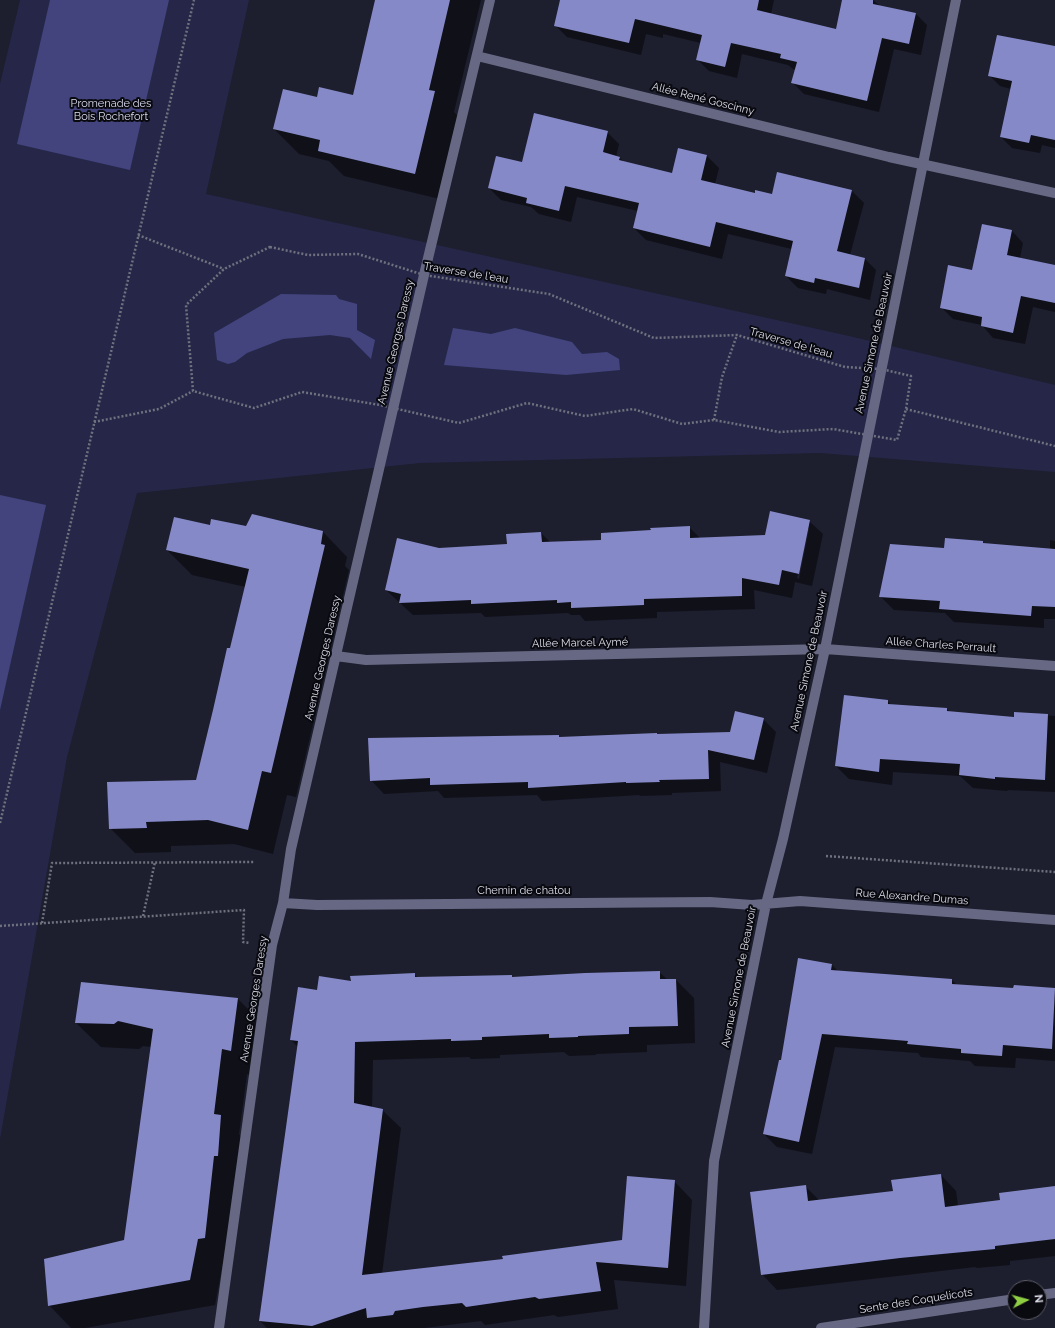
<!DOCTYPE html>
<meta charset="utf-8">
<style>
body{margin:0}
#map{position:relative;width:1055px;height:1328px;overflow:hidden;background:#1d1e2e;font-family:Raleway,sans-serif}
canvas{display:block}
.north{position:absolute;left:1007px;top:1280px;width:40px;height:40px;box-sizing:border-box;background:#090910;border:1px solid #5d5e67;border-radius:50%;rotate:84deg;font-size:11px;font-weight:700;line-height:16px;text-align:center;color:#dcdee9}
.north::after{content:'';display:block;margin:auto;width:14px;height:18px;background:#8ece43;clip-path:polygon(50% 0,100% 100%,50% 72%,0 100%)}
</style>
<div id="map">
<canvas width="1055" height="1328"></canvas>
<div class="north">N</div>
</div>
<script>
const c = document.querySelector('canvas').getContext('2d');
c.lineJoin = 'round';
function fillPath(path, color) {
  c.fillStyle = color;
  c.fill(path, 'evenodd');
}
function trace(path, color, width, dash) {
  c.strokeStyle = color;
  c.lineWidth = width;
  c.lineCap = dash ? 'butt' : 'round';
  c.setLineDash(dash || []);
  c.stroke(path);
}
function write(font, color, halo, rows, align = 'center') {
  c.font = font + ' Raleway,sans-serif';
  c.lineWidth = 4;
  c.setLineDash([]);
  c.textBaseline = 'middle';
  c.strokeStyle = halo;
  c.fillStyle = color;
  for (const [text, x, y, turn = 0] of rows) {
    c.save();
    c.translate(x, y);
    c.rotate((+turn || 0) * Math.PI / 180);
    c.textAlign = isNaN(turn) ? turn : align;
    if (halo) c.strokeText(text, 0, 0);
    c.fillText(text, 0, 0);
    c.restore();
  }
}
fillPath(new Path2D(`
 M 20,0 L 249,0 L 206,194 L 849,336 L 1055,385 L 1055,472 L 820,453 L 420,463 L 137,493 L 67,757 L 0,1139 L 0,84 Z`), '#262748');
fillPath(new Path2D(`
 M 50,0 L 169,0 L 130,170 L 17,144 Z
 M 281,294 L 336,295 L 339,299 L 357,304 L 357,330 L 375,340 L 371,359 L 350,338 L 330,335 L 283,339 L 247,353 L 235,362 L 228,364 L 217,360 L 214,333 Z
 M 453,328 L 491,334 L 515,328 L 572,342 L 582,354 L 607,352 L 619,359 L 620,370 L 566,375 L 444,365 Z
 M 0,495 L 46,505 L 0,710 Z`), '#43447e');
fillPath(new Path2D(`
 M 376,0 L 481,0 L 454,112 L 459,117 L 440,199 L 344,176 L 329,161 L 299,154 L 274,129 L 318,98 L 353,96 Z
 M 561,0 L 774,0 L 771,14 L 836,30 L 843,0 L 873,0 L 880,6 L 915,13 L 927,25 L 921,55 L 894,49 L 879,112 L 804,94 L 792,82 L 796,70 L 793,69 L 788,65 L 742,54 L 737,78 L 709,71 L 697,59 L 701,43 L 663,34 L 663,38 L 646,34 L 641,55 L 567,37 L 555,25 Z
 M 1055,47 L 1055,148 L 1042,145 L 1040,153 L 1012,148 L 1001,137 L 1011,89 L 1000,86 L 989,75 Z
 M 607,132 L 619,144 L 616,157 L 620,158 L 624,162 L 673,174 L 679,149 L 707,156 L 719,168 L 715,184 L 755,194 L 773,195 L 852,191 L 864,203 L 850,255 L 864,258 L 876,270 L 870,300 L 827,289 L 826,294 L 798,288 L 786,276 L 792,249 L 728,234 L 722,259 L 646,240 L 634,228 L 638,211 L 577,197 L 571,222 L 539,214 L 531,207 L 501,200 L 489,188 L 523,163 Z
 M 1012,231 L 1023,243 L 1020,258 L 1055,266 L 1055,312 L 1033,307 L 1025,344 L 993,338 L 982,325 L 953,319 L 941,307 Z
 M 809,521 L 823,534 L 812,586 L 795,582 L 792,598 L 754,590 L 755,609 L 657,612 L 657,618 L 585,621 L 580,615 L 571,615 L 568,613 L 485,617 L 481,613 L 413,615 L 386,590 L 439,549 L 508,545 L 541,533 L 551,543 L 602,541 L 689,527 L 700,538 L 766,536 ZM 807,529 L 809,529 L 799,579 L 797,578 Z
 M 211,526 L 323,532 L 347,557 L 345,566 L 349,570 L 296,797 L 287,795 L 273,854 L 234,844 L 171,846 L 171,852 L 135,853 L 110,828 L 196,781 L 231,650 L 246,587 L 192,575 L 167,550 Z
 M 1050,540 L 1055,541 L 1055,619 L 1044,619 L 1044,628 L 954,622 L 945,613 L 894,610 L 881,597 L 945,549 L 982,542 L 985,544 L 1050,550 Z
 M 888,701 L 892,706 L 947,709 L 950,712 L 1015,718 L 1015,713 L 1055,716 L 1055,792 L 1008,790 L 1007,791 L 973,788 L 960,776 L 893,772 L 892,785 L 849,779 L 836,766 Z
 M 763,719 L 776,732 L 767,773 L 720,762 L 721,791 L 672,793 L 672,795 L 640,796 L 639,795 L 542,801 L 537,795 L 444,798 L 438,791 L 384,794 L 371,780 L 558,736 L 561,738 L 657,734 L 658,735 L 731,733 Z
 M 799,959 L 832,965 L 838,971 L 952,980 L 957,985 L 1014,989 L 1055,989 L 1055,1061 L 1016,1058 L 1015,1068 L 975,1066 L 970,1061 L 921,1057 L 918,1053 L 835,1047 L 812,1154 L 777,1147 L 764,1134 L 782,1061 Z
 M 659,972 L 668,980 L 676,980 L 694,998 L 695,1043 L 647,1045 L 647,1052 L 596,1054 L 596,1055 L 569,1056 L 564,1052 L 500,1055 L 500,1058 L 471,1059 L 469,1057 L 373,1060 L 372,1108 L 382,1110 L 401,1128 L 382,1274 L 504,1260 L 623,1241 L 674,1181 L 692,1200 L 686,1286 L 614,1280 L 618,1309 L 558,1317 L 554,1315 L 485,1325 L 481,1321 L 424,1328 L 267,1328 L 260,1321 L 298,1047 L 291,1040 L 318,991 L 352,982 L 414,974 L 418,978 L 511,976 L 514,978 Z
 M 238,999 L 263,1024 L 256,1076 L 247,1074 L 239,1134 L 245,1141 L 230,1263 L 223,1263 L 215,1305 L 85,1328 L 71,1328 L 49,1305 L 125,1241 L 151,1047 L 143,1046 L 139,1049 L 101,1047 L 76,1023 Z
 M 941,1175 L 956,1191 L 958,1206 L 1001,1201 L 1055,1188 L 1055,1256 L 1010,1261 L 1010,1265 L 977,1268 L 975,1267 L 777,1290 L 762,1274 L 805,1186 L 820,1201 L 894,1192 Z`), '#0007');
fillPath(new Path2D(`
 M 375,0 L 450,0 L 429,90 L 435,91 L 415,174 L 318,151 L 320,140 L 273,129 L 283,89 L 317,97 L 319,87 L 353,95 Z
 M 560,0 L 759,0 L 757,10 L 836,29 L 842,0 L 873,0 L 873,4 L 916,13 L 909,44 L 882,38 L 867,101 L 791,83 L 797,62 L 780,58 L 781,54 L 731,43 L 725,67 L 696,60 L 702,35 L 635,19 L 629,43 L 554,26 Z
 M 997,35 L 1055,46 L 1055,140 L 1031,135 L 1029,143 L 1000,137 L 1012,81 L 988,76 Z
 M 534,113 L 608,131 L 603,152 L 620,157 L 619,160 L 672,173 L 678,148 L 707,155 L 701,180 L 755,193 L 755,190 L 772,194 L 777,172 L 852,190 L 837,251 L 865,258 L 859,288 L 815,278 L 814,283 L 785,276 L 793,241 L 716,222 L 710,247 L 633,228 L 639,203 L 565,186 L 559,211 L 526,203 L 527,198 L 488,188 L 496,156 L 522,162 Z
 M 982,224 L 1012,230 L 1007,255 L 1055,265 L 1055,303 L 1021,296 L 1013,333 L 981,326 L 982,317 L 940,308 L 948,265 L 972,270 Z
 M 770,511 L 810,520 L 799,574 L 782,570 L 779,585 L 742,578 L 742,596 L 644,599 L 644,605 L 571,608 L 571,602 L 557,603 L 557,600 L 471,604 L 471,600 L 399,603 L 401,594 L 385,590 L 397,538 L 439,548 L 507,544 L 506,534 L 541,532 L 542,542 L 601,540 L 601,533 L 651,530 L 650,528 L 690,526 L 690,538 L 765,535 Z
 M 252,514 L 323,531 L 321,544 L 325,545 L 271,773 L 262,771 L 248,830 L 208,820 L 146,822 L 147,828 L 109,829 L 107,782 L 196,780 L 213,710 L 227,648 L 230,648 L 249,569 L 166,550 L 174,517 L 210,525 L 211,519 L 246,526 Z
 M 945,538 L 983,541 L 983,543 L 1055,549 L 1055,607 L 1032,606 L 1031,616 L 939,609 L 940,601 L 879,597 L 890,544 L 944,548 Z
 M 844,695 L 888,700 L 888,704 L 947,708 L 947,711 L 1014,717 L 1014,712 L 1048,714 L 1045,780 L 995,777 L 995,779 L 959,775 L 960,764 L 880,759 L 879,772 L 835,766 Z
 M 735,711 L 764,718 L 754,760 L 708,750 L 709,779 L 659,780 L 660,782 L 626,783 L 626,782 L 528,788 L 528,782 L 430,785 L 430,778 L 370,781 L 368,738 L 559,735 L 559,737 L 657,733 L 657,734 L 730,732 Z
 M 798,958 L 832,964 L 831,970 L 952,979 L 952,984 L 1013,988 L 1014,985 L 1055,988 L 1052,1049 L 1003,1045 L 1002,1056 L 961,1053 L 961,1049 L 907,1044 L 908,1041 L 822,1034 L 799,1142 L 763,1134 L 779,1060 L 781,1060 Z
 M 660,971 L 660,979 L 676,979 L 678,1026 L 629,1027 L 629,1034 L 578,1036 L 578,1037 L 549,1038 L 549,1034 L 482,1037 L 482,1040 L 451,1041 L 451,1039 L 355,1042 L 354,1103 L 383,1109 L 362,1275 L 503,1259 L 502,1256 L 622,1240 L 627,1176 L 675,1180 L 668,1268 L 596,1262 L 601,1291 L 539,1299 L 535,1297 L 466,1307 L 462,1303 L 423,1307 L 395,1311 L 393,1315 L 367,1318 L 366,1308 L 312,1326 L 259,1321 L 298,1041 L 290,1040 L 298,987 L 317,990 L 319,976 L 351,981 L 350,976 L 415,973 L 415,977 L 512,975 L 512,977 L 585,973 Z
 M 81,982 L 238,998 L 231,1051 L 222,1049 L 214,1114 L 221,1115 L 218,1156 L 214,1156 L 205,1238 L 198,1239 L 190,1280 L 48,1306 L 44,1259 L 124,1240 L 153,1029 L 118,1021 L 114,1024 L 75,1023 Z
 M 941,1174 L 945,1207 L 1000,1200 L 999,1193 L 1055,1186 L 1055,1239 L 995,1246 L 995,1249 L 900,1258 L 761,1275 L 750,1192 L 806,1185 L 808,1201 L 893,1191 L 891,1180 Z`), '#8589c8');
trace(new Path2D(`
 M 138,235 L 224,269
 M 270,247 L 308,255 L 358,254 L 424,275 L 549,294 L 654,338 L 737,335 L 845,367 L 881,369 L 911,376 L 906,409 L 897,440 L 833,429 L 779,432 L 714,420 L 682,424 L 633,409 L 585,416 L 527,403 L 459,423 L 380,405 L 302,392 L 254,408 L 193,391 L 186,305 L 224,269 Z
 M 906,409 L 1055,446
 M 714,420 L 722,377 L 737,335
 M 94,422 L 159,409 L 193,391
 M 0,823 L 194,0
 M 826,856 L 1055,872
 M 143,916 L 155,862
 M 42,923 L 52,863 L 255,862
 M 0,926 L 244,910 L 243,942 L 250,943`), '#6f717e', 2.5, [2, 2]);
trace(new Path2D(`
 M 477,56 L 889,157 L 1055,193
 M 336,656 L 366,660 L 825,649 L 1055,666
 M 283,903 L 317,905 L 710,902 L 752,905 L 800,901 L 1055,920
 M 1039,1295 L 1055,1293
 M 219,1328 L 272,945 L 283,903 L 291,849 L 424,275 L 490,0
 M 704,1328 L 714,1161 L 766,904 L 783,839 L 825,649 L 956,0
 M 821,1328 L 1015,1299`), '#676984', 10);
write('11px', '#dcdee9', '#090910', [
 ["Allée René Goscinny",703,99,14],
 ["Traverse de l'eau",466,273,9],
 ["Avenue Georges Daressy",396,342,-77],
 ["Traverse de l'eau",791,343,16],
 ["Avenue Simone de Beauvoir",874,343,-78],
 ["Allée Marcel Aymé",580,643,-1],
 ["Allée Charles Perrault",941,645,4],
 ["Avenue Georges Daressy",323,658,-77],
 ["Avenue Simone de Beauvoir",809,661,-78],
 ["Chemin de chatou",524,891],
 ["Rue Alexandre Dumas",912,897,4],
 ["Avenue Simone de Beauvoir",739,977,-79],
 ["Avenue Georges Daressy",254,999,-81],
 ["Sente des Coquelicots",916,1301,-9]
]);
write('11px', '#dbddef', '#090910', [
 ["Promenade des",111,104],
 ["Bois Rochefort",111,117]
]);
</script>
